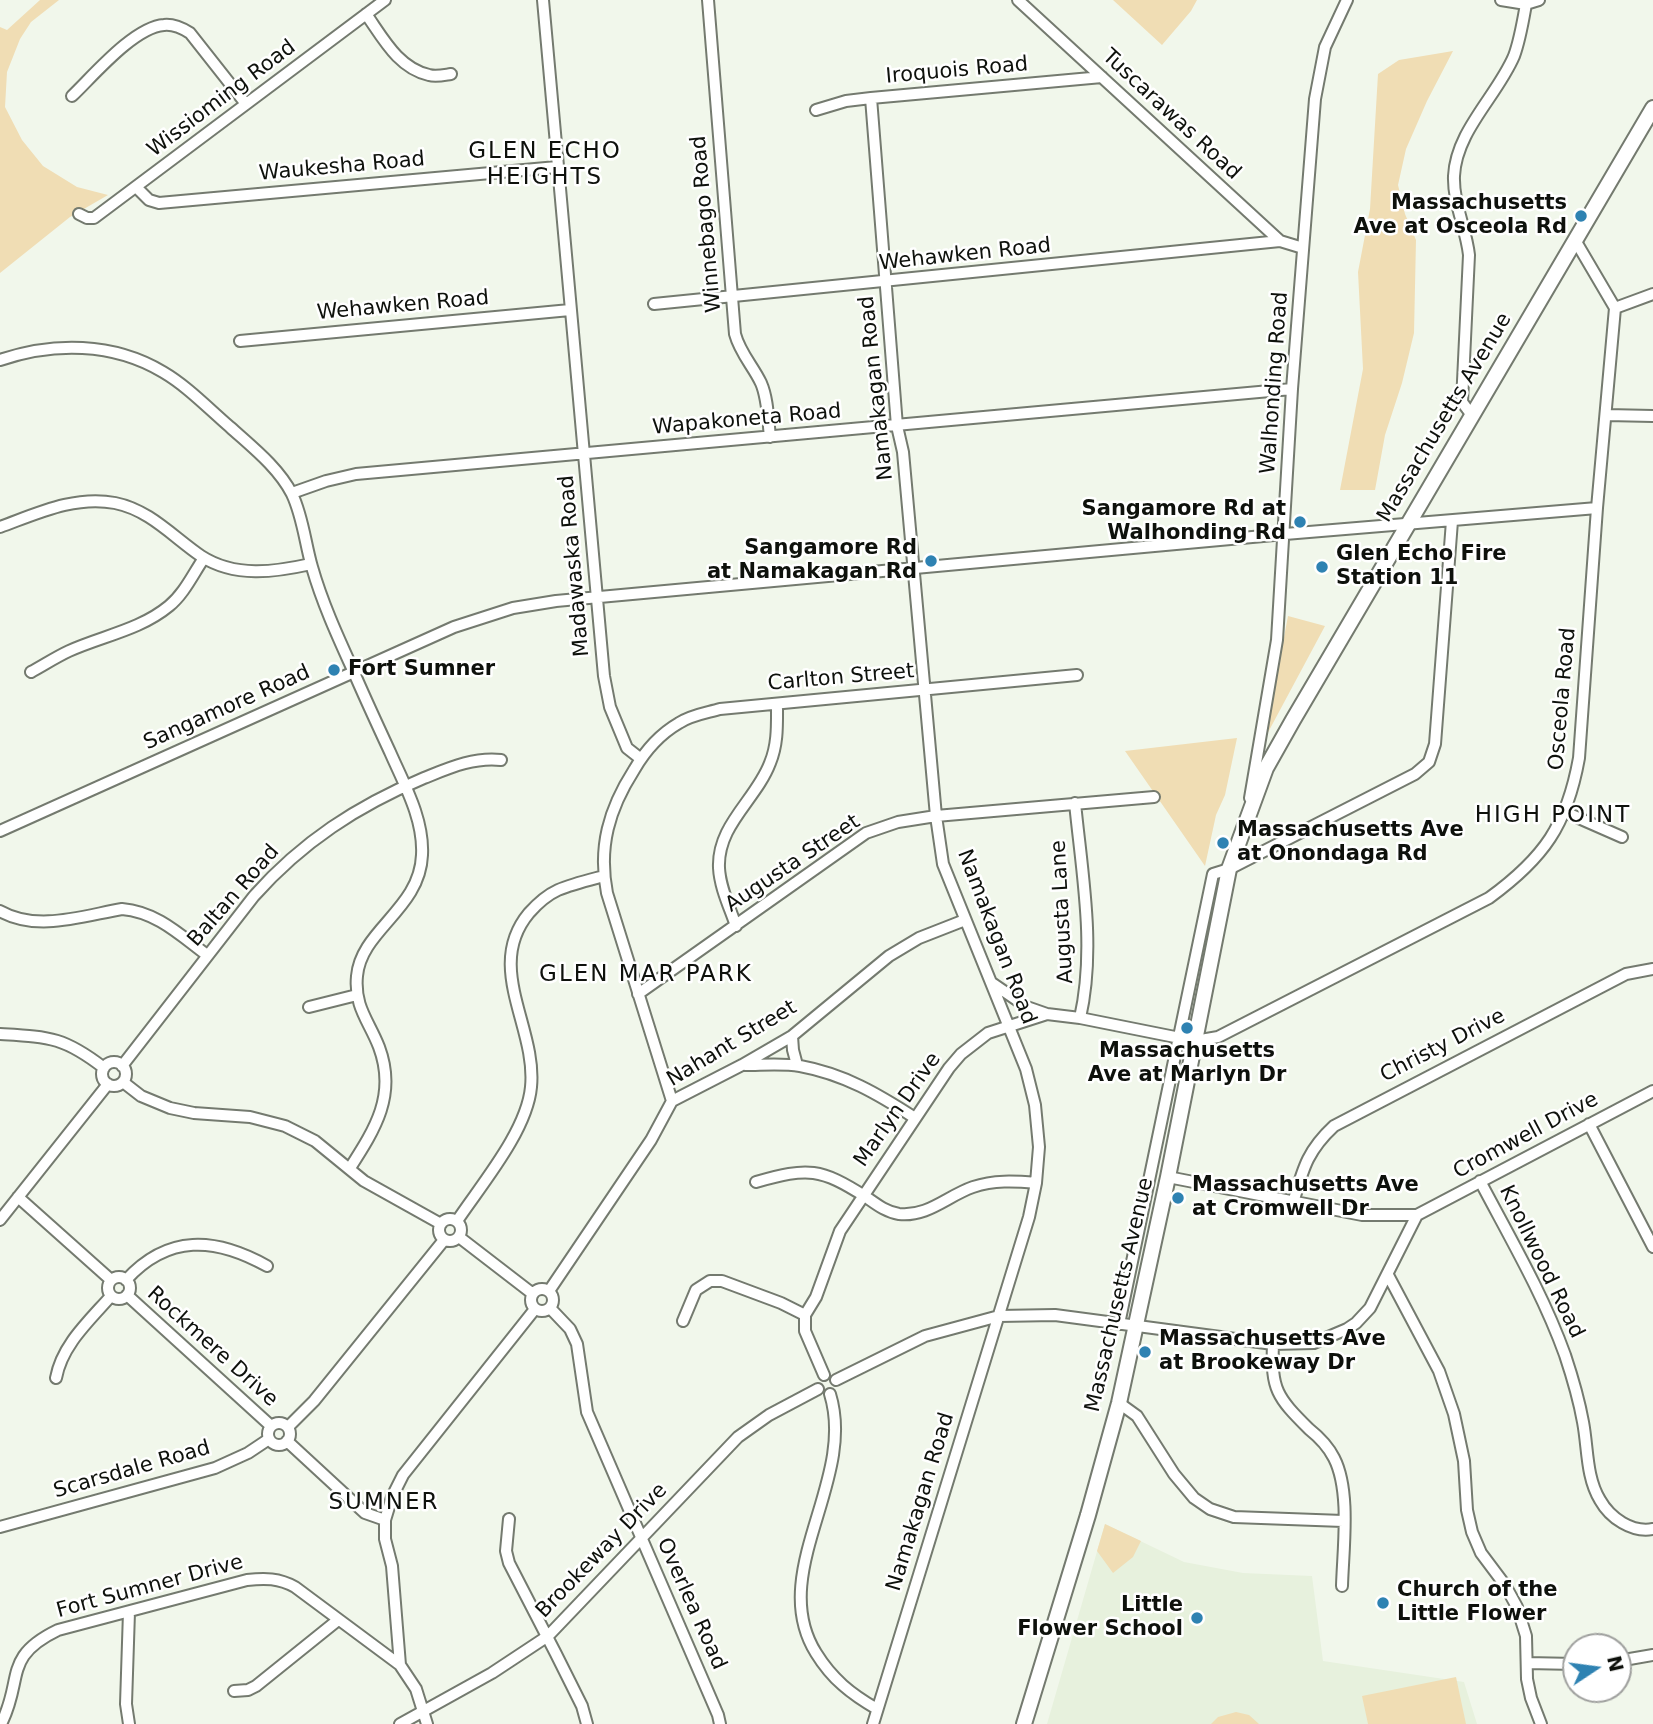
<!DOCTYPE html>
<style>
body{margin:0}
#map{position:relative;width:1653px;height:1724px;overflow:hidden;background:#f1f7eb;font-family:"DejaVu Sans",sans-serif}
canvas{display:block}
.north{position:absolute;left:1562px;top:1633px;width:70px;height:70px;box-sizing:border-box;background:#fff;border:2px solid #9fa09e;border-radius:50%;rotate:77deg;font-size:19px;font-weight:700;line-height:28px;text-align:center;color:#0e110c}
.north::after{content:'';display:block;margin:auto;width:24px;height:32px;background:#2e82b2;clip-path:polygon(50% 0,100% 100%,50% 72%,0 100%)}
</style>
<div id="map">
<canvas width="1653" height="1724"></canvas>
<div class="north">N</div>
</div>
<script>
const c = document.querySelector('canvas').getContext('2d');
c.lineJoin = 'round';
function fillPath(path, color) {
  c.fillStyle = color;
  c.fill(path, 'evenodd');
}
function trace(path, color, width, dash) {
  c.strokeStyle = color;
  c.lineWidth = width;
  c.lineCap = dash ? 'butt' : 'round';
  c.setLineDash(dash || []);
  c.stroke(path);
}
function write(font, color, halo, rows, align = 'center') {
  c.font = font + ' "DejaVu Sans",sans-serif';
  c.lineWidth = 5;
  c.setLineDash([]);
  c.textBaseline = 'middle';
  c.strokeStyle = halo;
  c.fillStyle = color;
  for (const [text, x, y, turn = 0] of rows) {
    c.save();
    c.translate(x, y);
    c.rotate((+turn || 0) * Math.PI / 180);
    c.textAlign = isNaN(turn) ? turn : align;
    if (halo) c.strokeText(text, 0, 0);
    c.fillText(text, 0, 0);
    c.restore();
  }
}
fillPath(new Path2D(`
 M 1105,1524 L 1184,1562 L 1243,1573 L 1312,1576 L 1323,1661 L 1464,1682 L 1477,1724 L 1047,1724 Z`), '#e7f1dd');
fillPath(new Path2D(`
 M 40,0 L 59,0 L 31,22 L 20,39 L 7,72 L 5,107 L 22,140 L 43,166 L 77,187 L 108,195 L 70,217 L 0,273 L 0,27 L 7,30 Z
 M 1113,0 L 1197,0 L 1191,11 L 1162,45 Z
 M 1453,51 L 1427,101 L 1406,149 L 1398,185 L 1405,214 L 1416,240 L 1414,333 L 1402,383 L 1385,435 L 1375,490 L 1340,490 L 1363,369 L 1358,272 L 1370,209 L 1378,74 L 1399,60 Z
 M 1288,616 L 1325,626 L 1265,738 Z
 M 1237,738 L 1225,795 L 1216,815 L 1205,866 L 1125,751 Z
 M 1105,1524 L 1141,1541 L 1133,1557 L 1113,1573 L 1097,1551 Z
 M 1456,1677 L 1466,1724 L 1368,1724 L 1362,1696 Z
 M 1236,1712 L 1249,1715 L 1259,1724 L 1211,1724 L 1218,1717 Z`), '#f0ddb4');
const minor = new Path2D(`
 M 543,0 L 604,676 L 610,707 L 627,748 L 641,759
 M 708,0 L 735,334 C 740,353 753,366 761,383 C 768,399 768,420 770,437
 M 1018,0 L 1280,241 L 1303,248
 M 1501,0 L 1526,4 L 1539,0
 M 366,14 C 383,38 398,68 429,75 C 436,77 444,75 451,74
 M 72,96 C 93,76 134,27 164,25 C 173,24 182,28 190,33 L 246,104
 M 871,98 L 897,426 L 903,452 L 936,816 L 943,864 L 1026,1069 L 1035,1105 L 1039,1147 L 1036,1183 L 1029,1217 L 873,1724
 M 816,110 L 846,101 L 871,98 L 1102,77
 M 137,188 L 149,200 L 159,203 L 557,167
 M 79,214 L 87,218 L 94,218 L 385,0
 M 654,304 L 1280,241
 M 1615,308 L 1653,294
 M 240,341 L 570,310
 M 0,360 C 53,342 113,342 163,372 C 187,386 208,408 230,427 C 252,447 278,467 292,494 C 303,517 305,543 312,567 C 322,602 337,635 352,668 C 364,696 377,724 390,752 C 404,784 424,819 422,855 C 420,909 361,930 357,976 C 354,1007 369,1021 379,1047 C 397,1095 375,1129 350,1168
 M 1471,414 L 1462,402 L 1469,255 C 1466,228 1453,203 1454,176 C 1456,131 1497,96 1514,56 C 1520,40 1523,21 1526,4 L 1529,0
 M 1607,415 L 1653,416
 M 292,493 L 326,481 L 356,474 L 1292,389
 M 0,527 C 36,514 75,495 115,503 C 150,510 173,537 201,556 C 235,578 275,572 311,564
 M 31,672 C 44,665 56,657 69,651 C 102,636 140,630 169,606 C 184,594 193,574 204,558
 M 1250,798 L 1277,640 L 1292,389 L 1315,99 L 1325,47 L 1347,0
 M 1075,803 C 1082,874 1096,948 1080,1018
 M 1565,812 L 1622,837
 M 0,831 L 454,627 L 513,608 L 556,601 L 1285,534 L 1597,508
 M 0,911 C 37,932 82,916 122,909 C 157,912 180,935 207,955
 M 736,926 C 730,908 720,888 719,868 C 717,825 756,800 770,763 C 778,744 777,724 777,704
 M 992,983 L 1027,1007 L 1047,1014
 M 638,994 L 866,833 L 898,822 L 936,816 L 1154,797
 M 309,1007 L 357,995
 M 0,1034 C 50,1037 64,1037 104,1068
 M 792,1036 L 793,1050 L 797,1065
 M102 1074a12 12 0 1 1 24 0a12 12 0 1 1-24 0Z
 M 745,1065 C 762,1065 782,1063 800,1066 C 844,1074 878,1094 915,1118
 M 122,1066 L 254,896 C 302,842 357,806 424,778 C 449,768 473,757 501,760
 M 123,1082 L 141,1096 L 170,1108 L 194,1113 L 250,1117 L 285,1126 L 315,1141 L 364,1181 L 441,1224
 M 672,1101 L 607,893 C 598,847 609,809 634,770 C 645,751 660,734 679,723 C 691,715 706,713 720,709 L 1077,675
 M 1589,1124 L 1653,1247
 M 1168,1177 L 1362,1215 L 1417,1215 L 1653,1091
 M 1480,1181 C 1510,1238 1543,1294 1565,1355 C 1572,1376 1579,1400 1583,1422 C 1588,1448 1586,1477 1600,1500 C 1610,1518 1632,1533 1653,1529
 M 756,1182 C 809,1167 820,1168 866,1197 C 876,1204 886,1212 899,1214 C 928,1217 947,1196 973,1187 C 994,1180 1014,1181 1036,1183
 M 18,1197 L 111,1280
 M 1293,1203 C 1303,1169 1307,1151 1334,1126 L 1626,974 L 1653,969
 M439 1230a11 11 0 1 1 22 0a11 11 0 1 1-22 0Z
 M 0,1220 L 108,1084
 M 457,1221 C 481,1185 527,1131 531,1087 C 537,1027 484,967 529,913 C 537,904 547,895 558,890 C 572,884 589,880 604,876
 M 459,1237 L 533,1294
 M 1388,1275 L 1439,1371 L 1454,1414 L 1464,1461 L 1467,1510 L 1472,1532 L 1481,1553 L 1505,1585 L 1517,1607 L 1526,1636 L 1527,1679 L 1531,1698 L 1541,1724
 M108 1288a11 11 0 1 1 22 0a11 11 0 1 1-22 0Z
 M 126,1280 C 168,1234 215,1237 267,1266
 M531 1300a11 11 0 1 1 22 0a11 11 0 1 1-22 0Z
 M 549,1291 L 651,1140 L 672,1101 L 742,1065 L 792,1036 L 889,956 L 919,938 L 965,920
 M 127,1295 L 271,1426
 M 550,1308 L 570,1329 L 577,1344 L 587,1412 L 718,1715 L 720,1724
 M 683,1321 L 696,1290 L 710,1281 L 722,1281 L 781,1303 L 805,1315
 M 1119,1324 L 1213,874 L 1229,869 L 1415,774 L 1429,762 L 1435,744 L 1452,521
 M 1273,1344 C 1271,1390 1277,1397 1309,1429 C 1319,1437 1328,1446 1334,1458 C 1351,1491 1343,1549 1342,1586
 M 824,1375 L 805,1331 L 805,1315 L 816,1297 L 840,1231 L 949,1068 L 961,1054 L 988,1033 L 1047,1014 L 1080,1018 L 1195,1041 L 1218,1037 L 1489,898 C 1544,858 1567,825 1579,758 L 1597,508 L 1615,308 L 1575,240
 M 56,1378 C 62,1345 89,1321 111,1296
 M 836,1380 L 925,1336 L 999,1316 L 1055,1315 L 1273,1344 L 1314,1343 L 1347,1329 L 1356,1323 L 1370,1308 L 1417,1215
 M 830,1394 C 857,1481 766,1573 816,1653 C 832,1679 851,1694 877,1709
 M 1119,1403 L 1137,1416 L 1174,1474 L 1194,1498 L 1210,1509 L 1234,1517 L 1343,1521
 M268 1434a11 11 0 1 1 22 0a11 11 0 1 1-22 0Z
 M 288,1427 L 314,1401 L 444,1240
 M 287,1441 L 365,1513 L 385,1520 L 385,1539 L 392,1566 L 400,1665
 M 509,1519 L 506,1551 L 509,1563 L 556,1654 L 582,1706 L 587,1724
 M 385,1520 L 392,1497 L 403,1475 L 535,1309
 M 0,1527 L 215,1468 L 248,1453 L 269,1439
 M 1618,1661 L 1653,1655
 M 1527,1663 L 1576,1664
 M 234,1691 L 248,1690 L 256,1686 L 338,1620
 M 1,1724 C 24,1679 2,1657 58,1630 L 247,1580 C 265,1578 279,1578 295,1587 L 400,1665 L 416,1689 L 427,1724
 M 129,1724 L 126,1704 L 129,1612
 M 400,1724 L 492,1673 L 548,1636 L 738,1437 L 769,1415 L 818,1389`);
const major = new Path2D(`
 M 1024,1724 L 1088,1515 L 1119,1403 L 1168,1177 L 1229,869 L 1266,768 L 1293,720 L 1653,108`);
trace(minor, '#747a6f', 14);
trace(major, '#747a6f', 18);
trace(minor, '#fff', 10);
trace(major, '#fff', 14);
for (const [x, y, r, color] of [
 [1581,216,7,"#2e82b2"],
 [1300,522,7,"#2e82b2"],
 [931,561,7,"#2e82b2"],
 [1322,567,7,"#2e82b2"],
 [334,670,7,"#2e82b2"],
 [1223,843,7,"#2e82b2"],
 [1187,1028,7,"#2e82b2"],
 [1178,1198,7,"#2e82b2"],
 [1145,1352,7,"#2e82b2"],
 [1383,1603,7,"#2e82b2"],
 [1197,1618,7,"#2e82b2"]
]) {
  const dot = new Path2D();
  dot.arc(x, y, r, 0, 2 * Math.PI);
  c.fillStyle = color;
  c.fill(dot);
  trace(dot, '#fff', 2.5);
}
write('21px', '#0e110c', '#fff', [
 ["Iroquois Road",957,71,-5],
 ["Wissioming Road",222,99,-37],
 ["Tuscarawas Road",1171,115,43],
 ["Waukesha Road",342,167,-5],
 ["Winnebago Road",707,224,-95],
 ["Wehawken Road",965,255,-6],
 ["Wehawken Road",403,306,-5],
 ["Walhonding Road",1275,383,-86],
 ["Namakagan Road",877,388,-96],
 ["Massachusetts Avenue",1445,418,-59],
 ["Wapakoneta Road",747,420,-5],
 ["Madawaska Road",575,566,-95],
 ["Carlton Street",841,678,-5],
 ["Osceola Road",1563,699,-85],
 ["Sangamore Road",227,708,-24],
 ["Augusta Street",793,864,-34],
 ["Baltan Road",234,896,-49],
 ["Augusta Lane",1063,912,-93],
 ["Namakagan Road",996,937,69],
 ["Nahant Street",732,1044,-31],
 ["Christy Drive",1443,1046,-27],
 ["Marlyn Drive",898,1110,-55],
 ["Cromwell Drive",1526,1136,-28],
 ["Knollwood Road",1541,1262,64],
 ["Massachusetts Avenue",1120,1295,-77],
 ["Rockmere Drive",212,1347,42],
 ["Scarsdale Road",132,1470,-16],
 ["Namakagan Road",921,1502,-73],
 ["Brookeway Drive",602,1551,-46],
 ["Fort Sumner Drive",150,1587,-15],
 ["Overlea Road",691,1604,66]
]);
write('bold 21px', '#0e110c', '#fff', [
 ["Massachusetts",1567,204,"right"],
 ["Ave at Osceola Rd",1567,228,"right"],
 ["Sangamore Rd at",1286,510,"right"],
 ["Walhonding Rd",1286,534,"right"],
 ["Sangamore Rd",917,549,"right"],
 ["at Namakagan Rd",917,573,"right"],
 ["Glen Echo Fire",1336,555],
 ["Station 11",1336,579],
 ["Fort Sumner",348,670],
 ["Massachusetts Ave",1237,831],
 ["at Onondaga Rd",1237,855],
 ["Massachusetts",1187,1052,"center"],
 ["Ave at Marlyn Dr",1187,1076,"center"],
 ["Massachusetts Ave",1192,1186],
 ["at Cromwell Dr",1192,1210],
 ["Massachusetts Ave",1159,1340],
 ["at Brookeway Dr",1159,1364],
 ["Church of the",1397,1591],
 ["Little Flower",1397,1615],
 ["Little",1183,1606,"right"],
 ["Flower School",1183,1630,"right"]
], 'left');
c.letterSpacing = '2px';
write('23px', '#0e110c', '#fff', [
 ["GLEN ECHO",545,152],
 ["HEIGHTS",545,178],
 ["HIGH POINT",1553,816],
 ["GLEN MAR PARK",646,975],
 ["SUMNER",384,1503]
]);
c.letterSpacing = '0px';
</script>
